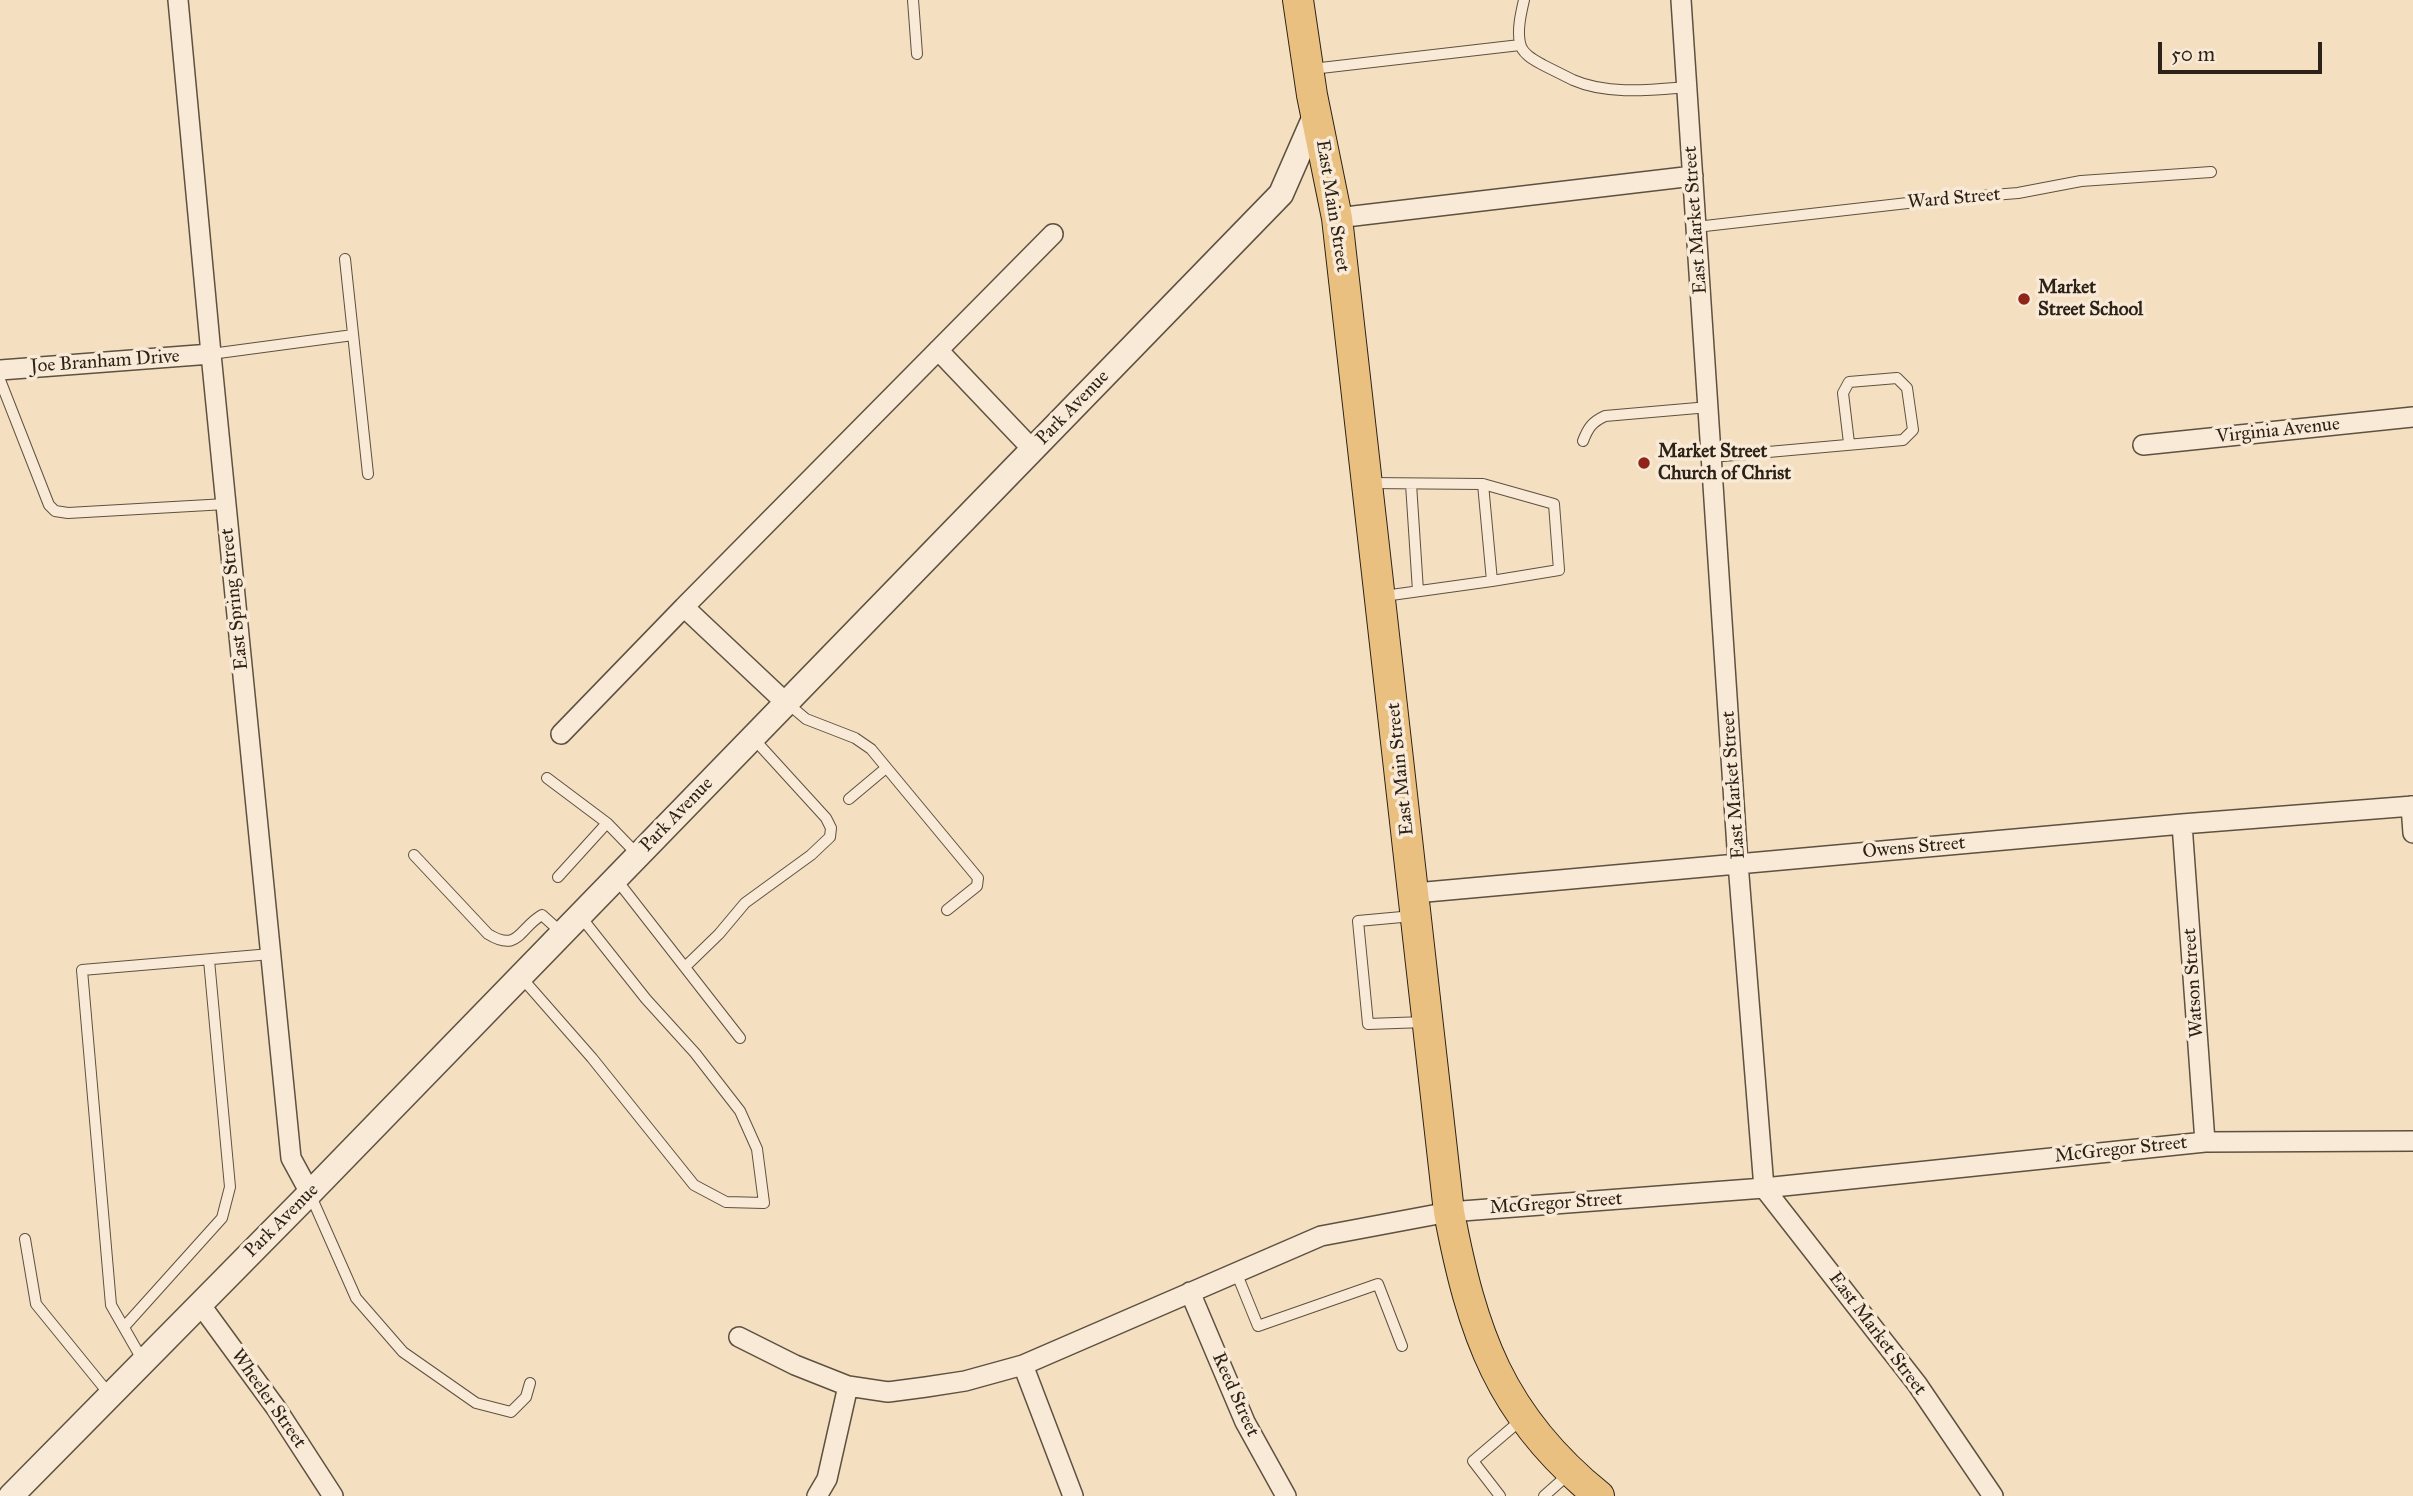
<!DOCTYPE html>
<style>
body{margin:0}
#map{position:relative;width:2413px;height:1496px;overflow:hidden;background:#f4dfc0;font-family:"IM FELL Great Primer",serif}
canvas{display:block}
.scale{position:absolute;left:2158px;top:42px;width:164px;height:32px;box-sizing:border-box;border:4px solid #2c2217;border-top:0;padding-left:9px;font-size:21px;line-height:24px;white-space:nowrap;color:#2c2217;-webkit-text-stroke:5px #f8ead6;paint-order:stroke}
</style>
<div id="map">
<canvas width="2413" height="1496"></canvas>
<div class="scale">50 m</div>
</div>
<script>
const c = document.querySelector('canvas').getContext('2d');
c.lineJoin = 'round';
function trace(path, color, width, dash) {
  c.strokeStyle = color;
  c.lineWidth = width;
  c.lineCap = dash ? 'butt' : 'round';
  c.setLineDash(dash || []);
  c.stroke(path);
}
function write(font, color, halo, rows, align = 'center') {
  c.font = font + ' "IM FELL Great Primer",serif';
  c.lineWidth = 7;
  c.setLineDash([]);
  c.textBaseline = 'middle';
  c.strokeStyle = halo;
  c.fillStyle = color;
  for (const [text, x, y, turn = 0] of rows) {
    c.save();
    c.translate(x, y);
    c.rotate((+turn || 0) * Math.PI / 180);
    c.textAlign = isNaN(turn) ? turn : align;
    if (halo) c.strokeText(text, 0, 0);
    c.fillText(text, 0, 0);
    c.restore();
  }
}
const service = new Path2D(`
 M 913,0 L 917,54
 M 1524,0 C 1521,13 1517,30 1520,43 C 1522,54 1534,60 1543,65 C 1553,70 1563,75 1573,80 C 1607,95 1650,90 1687,87
 M 1312,69 L 1520,45
 M 1696,227 L 1943,199 L 2018,193 L 2081,181 L 2211,172
 M 345,259 L 368,474
 M 211,354 L 353,335
 M 0,380 L 49,505 L 55,511 L 68,513 L 226,504
 M 1583,441 C 1588,428 1592,422 1605,416 L 1709,407
 M 1712,457 L 1903,440 L 1913,430 L 1907,388 L 1897,378 L 1849,382 L 1843,393 L 1849,443
 M 1369,483 L 1483,484 L 1492,581 L 1384,596
 M 1411,484 L 1418,591
 M 1483,484 L 1554,504 L 1559,570 L 1492,581
 M 787,703 L 806,719 L 855,738 L 871,749 L 978,878 L 977,886 L 947,910
 M 547,778 L 607,823 L 637,854
 M 849,799 L 886,768
 M 414,855 L 488,934 C 519,953 519,928 542,915 L 562,933
 M 558,877 L 607,823
 M 616,879 L 740,1038
 M 1413,916 L 1358,921 L 1368,1024 L 1425,1022
 M 685,967 L 719,934 L 745,903 L 811,855 L 830,837 L 831,828 L 826,818 L 753,738
 M 521,977 L 592,1058 L 694,1185 L 726,1202 L 764,1203 L 757,1149 L 740,1111 L 695,1053 L 646,999 L 581,917
 M 310,1194 L 356,1298 L 403,1352 L 476,1403 L 511,1412 L 526,1397 L 530,1383
 M 25,1239 L 36,1304 L 110,1395
 M 1236,1272 L 1258,1326 L 1378,1284 L 1402,1346
 M 124,1327 L 222,1218 L 230,1187 L 209,960
 M 143,1361 L 111,1305 L 82,970 L 271,954
 M 1500,1496 L 1473,1461 L 1521,1420
 M 1544,1496 L 1570,1473`);
const minor = new Path2D(`
 M 178,0 L 211,354 L 291,1158 L 310,1193
 M 1681,0 L 1738,863 L 1764,1188 L 1917,1384 L 1993,1496
 M 1337,218 L 1693,176
 M 938,350 L 1033,450
 M 0,370 L 211,354
 M 2143,445 L 2413,417
 M 786,703 L 684,607 L 1053,234
 M 561,734 L 684,607
 M 2411,806 L 2413,833
 M 2182,824 L 2205,1142
 M 1415,893 L 2182,824 L 2413,806
 M 1190,1292 L 1245,1422 L 1286,1496
 M 200,1304 L 276,1408 L 333,1496
 M 739,1337 L 795,1365 L 848,1386 L 888,1392 L 926,1387 L 965,1381 L 1023,1365 L 1321,1236 L 1449,1212 L 1764,1188 L 2205,1142 L 2413,1141
 M 1023,1365 L 1073,1496
 M 817,1496 L 827,1479 L 848,1386`);
const tertiary = new Path2D(`
 M 11,1496 L 310,1193 L 1281,194 L 1316,114`);
const primary = new Path2D(`
 M 1298,0 L 1312,95 L 1337,218 L 1449,1212 C 1472,1333 1500,1416 1599,1496`);
trace(service, '#5e5141', 12);
trace(minor, '#5e5141', 22);
trace(tertiary, '#5e5141', 27);
trace(primary, '#2c2217', 32);
trace(service, '#f8ead6', 10);
trace(minor, '#f8ead6', 19);
trace(tertiary, '#f8ead6', 24);
trace(primary, '#eac080', 30);
for (const [x, y, r, color] of [
 [2024,299,7,"#8f2418"],
 [1644,463,7,"#8f2418"]
]) {
  const dot = new Path2D();
  dot.arc(x, y, r, 0, 2 * Math.PI);
  c.fillStyle = color;
  c.fill(dot);
  trace(dot, '#f8ead6', 2.5);
}
write('19px', '#2c2217', '#f8ead6', [
 ["Ward Street",1954,199,-5],
 ["East Main Street",1332,206,81],
 ["East Market Street",1696,220,-94],
 ["Joe Branham Drive",105,362,-4],
 ["Park Avenue",1073,408,-46],
 ["Virginia Avenue",2278,431,-6],
 ["East Spring Street",235,599,-96],
 ["East Main Street",1401,769,-96],
 ["East Market Street",1734,785,-94],
 ["Park Avenue",677,815,-46],
 ["Owens Street",1914,848,-5],
 ["Watson Street",2194,983,-94],
 ["McGregor Street",2121,1150,-6],
 ["McGregor Street",1556,1204,-4],
 ["Park Avenue",282,1221,-45],
 ["East Market Street",1877,1334,53],
 ["Reed Street",1235,1395,66],
 ["Wheeler Street",268,1399,55]
]);
write('bold 19px', '#2c2217', '#f8ead6', [
 ["Market",2038,288],
 ["Street School",2038,310],
 ["Market Street",1658,452],
 ["Church of Christ",1658,474]
], 'left');
</script>
